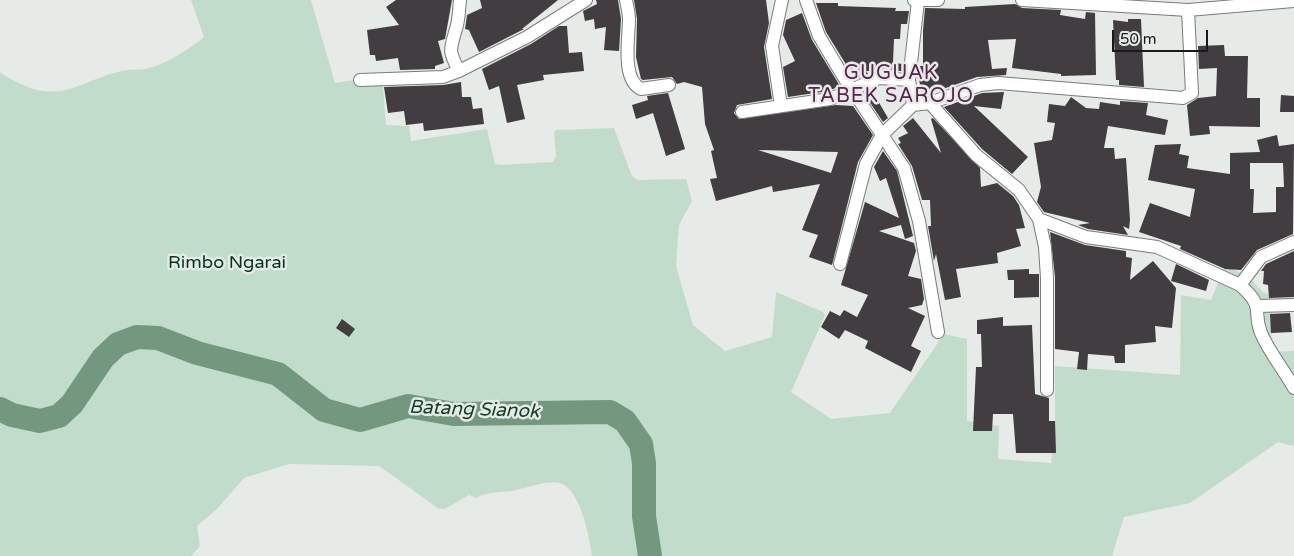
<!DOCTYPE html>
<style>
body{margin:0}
#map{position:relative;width:1294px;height:556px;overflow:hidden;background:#e6ebe7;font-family:"Varela Round",sans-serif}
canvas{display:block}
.scale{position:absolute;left:1112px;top:30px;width:96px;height:22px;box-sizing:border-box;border:2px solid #191b1a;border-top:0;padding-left:6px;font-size:15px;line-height:18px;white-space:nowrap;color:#191b1a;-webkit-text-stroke:4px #e6ebe7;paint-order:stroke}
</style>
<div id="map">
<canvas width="1294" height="556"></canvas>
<div class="scale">50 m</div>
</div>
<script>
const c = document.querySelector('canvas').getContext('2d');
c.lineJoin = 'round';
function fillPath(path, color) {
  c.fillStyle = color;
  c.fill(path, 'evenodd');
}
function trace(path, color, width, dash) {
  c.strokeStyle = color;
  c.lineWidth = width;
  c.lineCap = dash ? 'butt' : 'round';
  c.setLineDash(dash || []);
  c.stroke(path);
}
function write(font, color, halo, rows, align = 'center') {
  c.font = font + ' "Varela Round",sans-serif';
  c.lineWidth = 5;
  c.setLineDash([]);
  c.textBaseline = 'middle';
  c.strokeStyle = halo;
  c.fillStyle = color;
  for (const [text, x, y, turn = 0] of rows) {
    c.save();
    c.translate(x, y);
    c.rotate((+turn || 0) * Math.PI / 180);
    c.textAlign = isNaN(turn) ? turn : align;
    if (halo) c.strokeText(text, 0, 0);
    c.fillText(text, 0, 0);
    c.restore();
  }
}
fillPath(new Path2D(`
 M 191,0 L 311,0 L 335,83 L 382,76 L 386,125 L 409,126 L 411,141 L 487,129 L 495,164 L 500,165 L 553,162 L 556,156 L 554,133 L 556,130 L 614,128 L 632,176 L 638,180 L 686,179 L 692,201 L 679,225 L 676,266 L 693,325 L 725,351 L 772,337 L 776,292 L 823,312 L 825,315 L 791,392 L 831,419 L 890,413 L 944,334 L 967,339 L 967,421 L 999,426 L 998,459 L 1051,463 L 1055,422 L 1055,366 L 1180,375 L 1181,295 L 1211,300 L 1225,266 L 1246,275 L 1264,293 L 1272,296 L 1271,352 L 1294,351 L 1294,446 L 1278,442 L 1190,503 L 1124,517 L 1112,556 L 592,556 C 590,539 580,485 558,483 C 545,481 529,487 517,490 C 503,493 487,491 476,498 L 469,495 L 445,509 L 439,509 L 379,466 L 289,464 L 244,478 L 218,508 L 197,526 L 200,546 L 191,556 L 0,556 L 0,72 C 7,78 15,81 23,85 C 64,103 84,79 122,71 C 129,69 137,70 144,69 C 162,67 191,48 204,37 Z`), '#c2dccb');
trace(new Path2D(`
 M 0,409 L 12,415 L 40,421 L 59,416 L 72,404 L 103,358 L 118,344 L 137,337 L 158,338 L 197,353 L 278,374 L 324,410 L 360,420 L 408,406 L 454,414 L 610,412 L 625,421 L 641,444 L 644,463 L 644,516 L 650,556`), '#73977f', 24);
fillPath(new Path2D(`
 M 396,0 L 452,0 L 445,39 L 438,41 L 444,63 L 435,66 L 435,69 L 400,70 L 398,58 L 376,61 L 375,55 L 370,55 L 367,30 L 399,25 L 386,7 Z
 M 480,0 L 558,0 L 522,29 L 524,29 L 479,52 L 469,30 L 465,29 L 467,15 L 482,8 Z
 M 596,0 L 618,0 L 621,19 L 619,51 L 604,50 L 606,27 L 595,29 L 594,19 L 585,21 L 583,11 L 597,4 Z
 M 634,0 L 766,0 L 769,23 L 764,47 L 772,99 L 737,105 L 734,113 L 739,119 L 836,105 L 853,106 L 873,135 L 858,162 L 832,265 L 809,257 L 818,235 L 802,230 L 820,184 L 773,192 L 772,186 L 716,201 L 710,179 L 717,178 L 711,151 L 714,150 L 705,124 L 702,87 L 684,82 L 677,84 L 672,77 L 643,80 L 641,79 L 636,57 L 637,19 ZM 758,150 L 838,152 L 831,173 Z
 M 816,3 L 838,3 L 838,6 L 896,8 L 895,11 L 909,11 L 907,24 L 901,24 L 900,39 L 894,39 L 893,63 L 903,64 L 902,71 L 866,71 L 868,74 L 855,79 L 826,32 Z
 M 1015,4 L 1022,8 L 1061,10 L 1060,15 L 1085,19 L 1086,12 L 1095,13 L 1096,75 L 1061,76 L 1061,74 L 1012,68 L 1016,39 L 988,40 L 992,69 L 1007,68 L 1006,75 L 977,77 L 923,96 L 918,76 L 919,66 L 923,66 L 923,31 L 925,8 L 965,9 L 965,7 Z
 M 802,13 L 812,40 L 840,86 L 828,91 L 788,97 L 783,67 L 795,61 L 783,35 L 786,20 Z
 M 1128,19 L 1141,19 L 1144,87 L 1119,85 L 1119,80 L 1116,80 L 1113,20 L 1128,22 Z
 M 559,26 L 567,26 L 569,53 L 582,52 L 584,71 L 543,75 L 544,80 L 517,85 L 525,119 L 507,123 L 499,86 L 489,90 L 482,69 L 531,44 Z
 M 1224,45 L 1225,56 L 1248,56 L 1247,98 L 1260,98 L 1260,127 L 1209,126 L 1210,134 L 1190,136 L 1187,105 L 1198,98 L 1216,96 L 1217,68 L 1199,69 L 1198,46 Z
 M 461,82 L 462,97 L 471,97 L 473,109 L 482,108 L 484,124 L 424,131 L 423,123 L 406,125 L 404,111 L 388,113 L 384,87 L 443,85 Z
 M 1004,92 L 1001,109 L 974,106 L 1028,157 L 1012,174 L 982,149 L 944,107 L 982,93 Z
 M 668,93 L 685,149 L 666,156 L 653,113 L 636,119 L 632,105 L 648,100 L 647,96 Z
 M 874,94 L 888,118 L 883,122 L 867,98 Z
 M 1281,95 L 1294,96 L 1294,112 L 1280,112 Z
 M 1071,97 L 1086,108 L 1099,109 L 1100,102 L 1120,105 L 1120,101 L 1148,103 L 1146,115 L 1168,120 L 1165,135 L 1108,126 L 1104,148 L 1114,148 L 1115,159 L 1126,158 L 1130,220 L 1129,229 L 1123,226 L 1128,235 L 1088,229 L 1078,225 L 1090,223 L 1044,212 L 1037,202 L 1041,187 L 1034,143 L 1052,140 L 1055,123 L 1047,122 L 1049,104 L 1065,106 Z
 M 913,118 L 941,153 L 931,119 L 933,118 L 980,168 L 981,187 L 997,183 L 1013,196 L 1019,205 L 1025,228 L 1016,229 L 1021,246 L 997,253 L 998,263 L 956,269 L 961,297 L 945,300 L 936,254 L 934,261 L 928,226 L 931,226 L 930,200 L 922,200 L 912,166 L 898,144 L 901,143 L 898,138 L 908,133 L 903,126 Z
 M 1277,135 L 1279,146 L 1294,144 L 1293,234 L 1257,250 L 1241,270 L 1225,269 L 1180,249 L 1181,246 L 1139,232 L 1150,203 L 1190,217 L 1195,189 L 1148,180 L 1155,145 L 1181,144 L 1179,154 L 1189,156 L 1187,168 L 1230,174 L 1230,153 L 1260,152 L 1257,140 ZM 1250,163 L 1283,163 L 1284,187 L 1276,187 L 1276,212 L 1253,213 L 1254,189 L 1250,189 Z
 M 883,151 L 897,171 L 913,236 L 905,239 L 901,225 L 879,231 L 914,243 L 916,251 L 908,276 L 921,279 L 924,299 L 922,305 L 908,308 L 925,316 L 911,346 L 921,351 L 911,372 L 865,348 L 868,341 L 845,330 L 839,339 L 821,327 L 830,311 L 840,316 L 844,310 L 857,317 L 868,295 L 841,285 L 865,202 L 899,218 L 886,178 L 880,181 L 874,167 Z
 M 1050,232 L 1085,245 L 1126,251 L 1126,257 L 1132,258 L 1130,280 L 1153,261 L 1176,288 L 1172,328 L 1155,326 L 1156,342 L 1125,345 L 1125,363 L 1115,363 L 1114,356 L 1088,354 L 1087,370 L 1077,369 L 1079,352 L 1055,349 L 1055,277 Z
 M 1294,251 L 1294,297 L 1269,298 L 1268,285 L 1263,284 L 1264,271 L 1261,271 L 1266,264 Z
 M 1176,264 L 1209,280 L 1206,291 L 1171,281 Z
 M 1029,269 L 1029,274 L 1039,274 L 1039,297 L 1014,298 L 1014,280 L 1008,280 L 1007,270 Z
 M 1290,313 L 1292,332 L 1271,333 L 1270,314 Z
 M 1003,317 L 1003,326 L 1032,325 L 1035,394 L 1049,398 L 1049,421 L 1055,421 L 1056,453 L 1016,453 L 1013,414 L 993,414 L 992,431 L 973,431 L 976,367 L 982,367 L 981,334 L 977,334 L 977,320 Z
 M 342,319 L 355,329 L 349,337 L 336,328 Z`), '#423d40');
const minor = new Path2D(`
 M 626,0 C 627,6 629,13 629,19 C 629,38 621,79 641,89 L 669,85
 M 806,0 L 819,36 L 843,76 L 904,168 L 919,221 L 938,332
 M 914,0 L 938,0
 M 1022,0 L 1188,10 L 1294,1
 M 918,1 L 909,80 L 913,105 L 930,103 L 976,155 L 1019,190 L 1039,219 L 1045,247 L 1047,278 L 1047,390
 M 459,71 C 448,50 450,50 456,29 C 459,20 459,9 460,0
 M 360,80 L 443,77 L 459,71 L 527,37 L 586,0
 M 930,103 L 980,85 L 998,83 L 1183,98 L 1192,93 L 1188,10
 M 781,106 L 772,46 L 782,0
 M 742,112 L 830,99 L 879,78 L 909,80
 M 1039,219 L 1086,237 L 1157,247 L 1240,285 C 1266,308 1252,310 1261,333 C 1269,352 1284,370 1294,388
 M 840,264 L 866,164 L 882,135 L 913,105
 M 1240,285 L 1261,257 L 1294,242
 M 1258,306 L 1294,305`);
trace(minor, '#777c79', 14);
trace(minor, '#fff', 12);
write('18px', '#04351d', '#e6ebe7', [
 ["Rimbo Ngarai",227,263]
]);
write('italic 19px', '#103e25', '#e6ebe7', [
 ["Batang Sianok",474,410,2]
]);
c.letterSpacing = '1px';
write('20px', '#5b224d', '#e6ebe7', [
 ["GUGUAK",891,74],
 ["TABEK SAROJO",891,97]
]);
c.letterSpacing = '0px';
</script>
